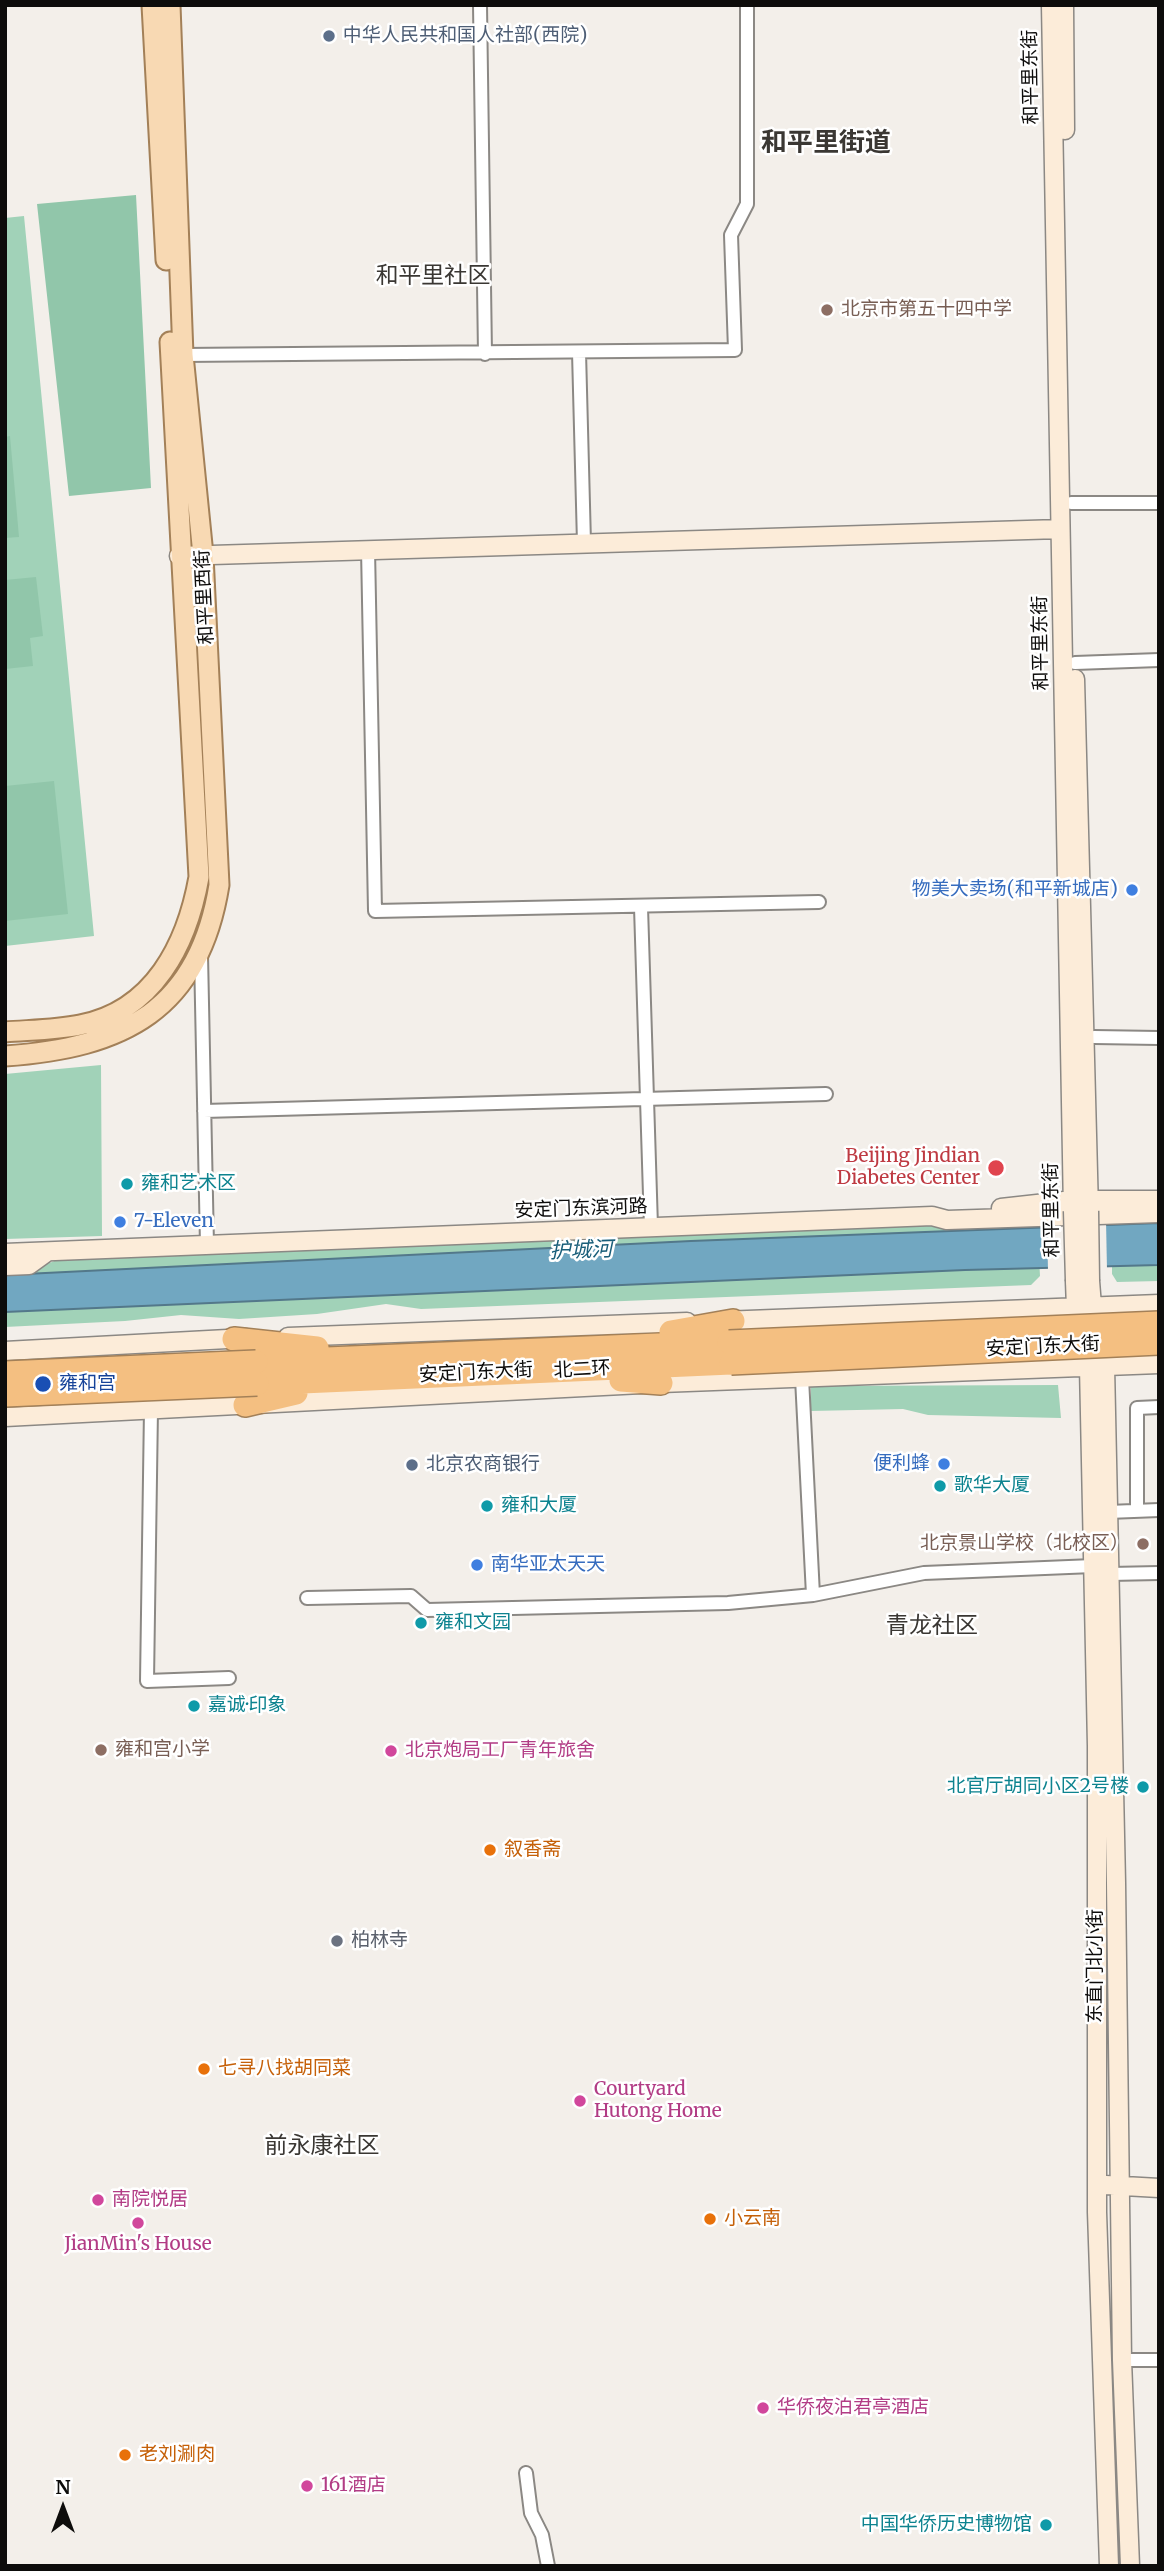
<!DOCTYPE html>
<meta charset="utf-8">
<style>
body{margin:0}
#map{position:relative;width:1164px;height:2571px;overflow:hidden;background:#f3efea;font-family:Merriweather,serif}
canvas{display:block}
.frame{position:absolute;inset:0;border:7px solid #0d0c0b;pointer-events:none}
.north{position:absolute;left:28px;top:2473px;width:70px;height:70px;-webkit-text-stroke:5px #fff;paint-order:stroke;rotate:0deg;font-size:19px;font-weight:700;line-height:28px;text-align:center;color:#0d0c0b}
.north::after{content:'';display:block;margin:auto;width:24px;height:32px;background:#0d0c0b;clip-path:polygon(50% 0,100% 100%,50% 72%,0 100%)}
</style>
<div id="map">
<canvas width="1164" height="2571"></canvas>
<div class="frame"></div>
<div class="north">N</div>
</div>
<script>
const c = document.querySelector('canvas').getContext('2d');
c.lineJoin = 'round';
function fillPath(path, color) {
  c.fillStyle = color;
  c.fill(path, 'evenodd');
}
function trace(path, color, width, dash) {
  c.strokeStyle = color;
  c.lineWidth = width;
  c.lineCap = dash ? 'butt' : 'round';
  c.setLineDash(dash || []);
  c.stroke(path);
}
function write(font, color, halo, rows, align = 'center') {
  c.font = font + ' Merriweather,"Noto Sans SC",serif';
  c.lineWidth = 5;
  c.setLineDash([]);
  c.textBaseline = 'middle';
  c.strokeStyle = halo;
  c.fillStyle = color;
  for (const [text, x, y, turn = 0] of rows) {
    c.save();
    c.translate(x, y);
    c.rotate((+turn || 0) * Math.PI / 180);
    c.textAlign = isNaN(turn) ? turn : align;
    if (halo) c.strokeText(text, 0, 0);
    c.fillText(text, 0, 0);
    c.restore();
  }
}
fillPath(new Path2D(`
 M 24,216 L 94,936 L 5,946 L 5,218 Z
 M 101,1065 L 102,1236 L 5,1239 L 5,1074 Z
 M 1159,1219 L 1159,1281 L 1117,1282 L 1112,1274 L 1112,1220 Z
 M 1037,1222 L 1040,1276 L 1031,1285 L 421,1309 L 386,1304 L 317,1314 L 239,1319 L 181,1315 L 125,1321 L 5,1327 L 5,1270 L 35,1269 L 64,1257 L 857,1226 Z
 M 1058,1385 L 1061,1418 L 928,1415 L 903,1409 L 811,1411 L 811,1386 Z`), '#a1d2b8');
fillPath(new Path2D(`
 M 136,195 L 151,488 L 69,496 L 37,204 Z
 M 10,436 L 19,537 L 5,538 L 5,437 Z
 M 36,577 L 43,636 L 30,638 L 33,666 L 5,669 L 5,580 Z
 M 54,781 L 68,914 L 5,921 L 5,786 Z`), '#91c6aa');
const water = new Path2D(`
 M 1159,1223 L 1159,1265 L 965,1270 L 5,1312 L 5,1275 L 691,1241 Z`);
fillPath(water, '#71a7c1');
trace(water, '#53788a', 2);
fillPath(new Path2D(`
 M 1106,1221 L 1107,1270 L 1048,1271 L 1047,1223 Z`), '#f3efea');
const street = new Path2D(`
 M 480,5 L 485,354
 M 579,352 L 584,543
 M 183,355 L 735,350 L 731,235 L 747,204 L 747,5
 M 1071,503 L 1159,503
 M 368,549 L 375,911 L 819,902
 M 1075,663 L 1159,660
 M 641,907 L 651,1227
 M 201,955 L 207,1245
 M 1094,1037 L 1159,1038
 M 204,1111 L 826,1094
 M 802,1378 L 813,1595
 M 151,1409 L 147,1681 L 229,1678
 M 1137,1511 L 1137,1408 L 1159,1407
 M 1108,1512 L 1159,1510
 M 1110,1574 L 1159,1573
 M 307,1598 L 411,1596 L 427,1610 L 728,1603 L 813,1595 L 924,1573 L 1093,1566
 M 1122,2360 L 1159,2360
 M 526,2473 L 531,2513 L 542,2535 L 548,2566`);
const secondary = new Path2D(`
 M 1051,5 L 1073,1211
 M 1064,5 L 1065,130
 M 179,556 L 1060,529
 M 1075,679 L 1089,1211
 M 1088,1200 L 1159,1200
 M 1001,1208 L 1073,1200
 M 5,1253 L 932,1216 L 947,1220 L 1159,1213
 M 5,1266 L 29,1265 L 47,1252
 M 1075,1281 L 1076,1308 L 1089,1366 L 1097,1746 L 1097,2212 L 1109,2566
 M 1090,1281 L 1092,1306 L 1105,1366 L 1116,1883 L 1122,2360 L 1130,2566
 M 722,1321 L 1159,1304
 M 288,1337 L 687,1322
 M 5,1351 L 246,1338
 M 5,1417 L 661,1383 L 1159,1364
 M 1106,2185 L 1159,2188`);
const primary = new Path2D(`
 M 152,5 L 166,260
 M 5,1032 C 30,1030 56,1030 80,1025 C 154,1011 187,944 199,877 L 170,342
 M 5,1056 C 124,1048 199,1010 219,885 L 203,555 L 183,355 L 170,5`);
const highway = new Path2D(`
 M 671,1332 L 733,1321
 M 234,1339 L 317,1348
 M 256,1362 L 729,1342
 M 621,1380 L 661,1383
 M 257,1384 L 731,1363
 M 245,1405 L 296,1393`);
trace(street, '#8b8884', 16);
trace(secondary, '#8b8884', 21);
trace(primary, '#a38058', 23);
trace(highway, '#a38058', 26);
trace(street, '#fff', 12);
trace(secondary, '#fcecd9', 18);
trace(primary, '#f8d9b3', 19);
trace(highway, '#f4bf81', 23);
const secondaryBridge = new Path2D(`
 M 1073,1211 L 1075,1281
 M 1089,1211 L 1090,1281`);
const highwayBridge = new Path2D(`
 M 729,1342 L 1159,1323
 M 731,1363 L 1159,1343
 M 5,1373 L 256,1362
 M 5,1395 L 257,1384`);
trace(secondaryBridge, '#8b8884', 21, []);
trace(highwayBridge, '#a38058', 26, []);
trace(secondaryBridge, '#fcecd9', 18);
trace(highwayBridge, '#f4bf81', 23);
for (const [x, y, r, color] of [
 [329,36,7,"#5c6f8a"],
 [827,310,7,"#8d6e63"],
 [1132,890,7,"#3f7fe0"],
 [996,1168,9,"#e0444e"],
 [127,1184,7,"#0f9aa8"],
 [120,1222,7,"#3f7fe0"],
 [43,1384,9,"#1a4fb4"],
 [944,1464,7,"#3f7fe0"],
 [412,1465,7,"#5c6f8a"],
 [940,1486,7,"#0f9aa8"],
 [487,1506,7,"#0f9aa8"],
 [1143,1544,7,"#8d6e63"],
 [477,1565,7,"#3f7fe0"],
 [421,1623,7,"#0f9aa8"],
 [194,1706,7,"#0f9aa8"],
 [101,1750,7,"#8d6e63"],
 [391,1751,7,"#d1479c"],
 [1143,1787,7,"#0f9aa8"],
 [490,1850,7,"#e8710a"],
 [337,1941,7,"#6b7280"],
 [204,2069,7,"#e8710a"],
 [580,2101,7,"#d1479c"],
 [98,2200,7,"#d1479c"],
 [710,2219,7,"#e8710a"],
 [138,2223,7,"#d1479c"],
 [763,2408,7,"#d1479c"],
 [125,2455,7,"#e8710a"],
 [307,2486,7,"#d1479c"],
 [1046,2525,7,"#0f9aa8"]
]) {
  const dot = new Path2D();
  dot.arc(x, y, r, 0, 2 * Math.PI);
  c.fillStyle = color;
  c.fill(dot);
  trace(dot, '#fff', 2.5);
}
write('19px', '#4e5e75', '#fff', [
 ["中华人民共和国人社部(西院)",343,36],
 ["北京农商银行",426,1465]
], 'left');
write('19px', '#0d0c0b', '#fff', [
 ["和平里东街",1031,77,-91],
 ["和平里西街",205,597,-93],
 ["和平里东街",1041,643,-91],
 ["安定门东滨河路",581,1209,-2],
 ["和平里东街",1052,1210,-91],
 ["安定门东大街",1043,1347,-3],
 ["北二环",582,1370,-3],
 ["安定门东大街",476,1373,-3],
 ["东直门北小街",1096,1966,-90]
]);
write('19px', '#785e54', '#fff', [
 ["北京市第五十四中学",841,310],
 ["北京景山学校（北校区）",1129,1544,"right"],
 ["雍和宫小学",115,1750]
], 'left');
write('19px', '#366cbe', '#fff', [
 ["物美大卖场(和平新城店)",1118,890],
 ["7-Eleven",134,1222,"left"],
 ["便利蜂",930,1464],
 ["南华亚太天天",491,1565,"left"]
], 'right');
write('19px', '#be3a42', '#fff', [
 ["Beijing Jindian",980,1157],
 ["Diabetes Center",980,1179]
], 'right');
write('19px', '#0d838f', '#fff', [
 ["雍和艺术区",141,1184],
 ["歌华大厦",954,1486],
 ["雍和大厦",501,1506],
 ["雍和文园",435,1623],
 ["嘉诚·印象",208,1706],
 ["北官厅胡同小区2号楼",1129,1787,"right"],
 ["中国华侨历史博物馆",1032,2525,"right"]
], 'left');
write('19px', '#164399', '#fff', [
 ["雍和宫",59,1384]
], 'left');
write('19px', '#b23c85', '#fff', [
 ["北京炮局工厂青年旅舍",405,1751],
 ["Courtyard",594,2090],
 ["Hutong Home",594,2112],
 ["南院悦居",112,2200],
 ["JianMin's House",138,2245,"center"],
 ["华侨夜泊君亭酒店",777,2408],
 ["161酒店",321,2486]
], 'left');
write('19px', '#c56008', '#fff', [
 ["叙香斋",504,1850],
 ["七寻八找胡同菜",218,2069],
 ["小云南",724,2219],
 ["老刘涮肉",139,2455]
], 'left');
write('19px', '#5b616d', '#fff', [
 ["柏林寺",351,1941]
], 'left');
write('italic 21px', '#195e79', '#fff', [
 ["护城河",581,1251,-2]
]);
write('23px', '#3a3733', '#fff', [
 ["和平里社区",433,276],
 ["青龙社区",932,1626],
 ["前永康社区",322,2146]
]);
write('bold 26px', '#3a3733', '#fff', [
 ["和平里街道",826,144]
]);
</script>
